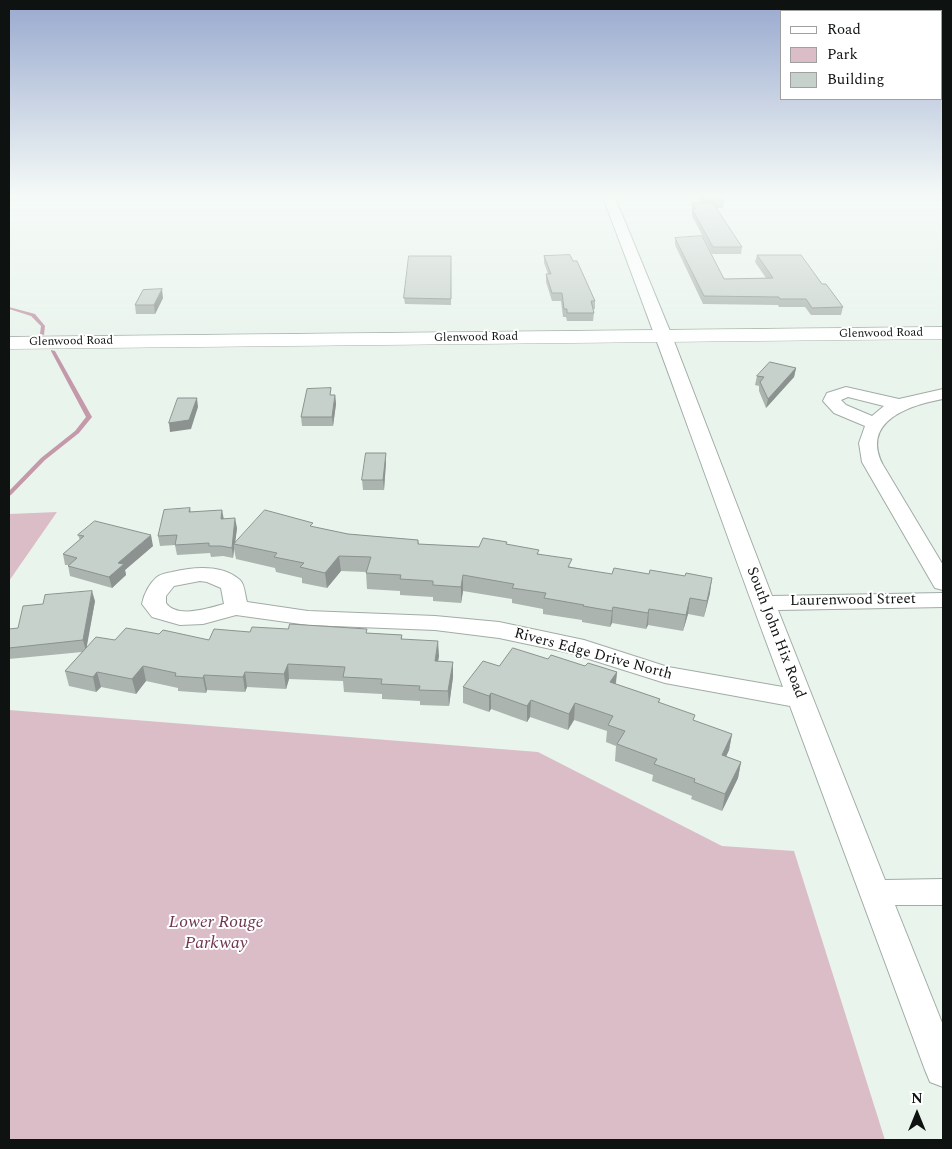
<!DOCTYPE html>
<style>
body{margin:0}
#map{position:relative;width:952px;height:1149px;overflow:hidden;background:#e9f4ed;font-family:Spectral,serif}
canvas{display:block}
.frame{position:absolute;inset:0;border:10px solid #0e1210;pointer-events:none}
.legend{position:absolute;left:780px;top:10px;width:162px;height:90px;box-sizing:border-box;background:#fff;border:1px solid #9fa09f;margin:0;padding:6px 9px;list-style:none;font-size:15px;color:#0e1210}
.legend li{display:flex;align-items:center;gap:10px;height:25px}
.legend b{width:25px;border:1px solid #9fa09f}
.north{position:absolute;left:892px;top:1089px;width:50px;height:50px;-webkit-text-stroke:4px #fff;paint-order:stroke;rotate:0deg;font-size:14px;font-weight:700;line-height:20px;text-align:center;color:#0e1210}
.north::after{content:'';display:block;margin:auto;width:18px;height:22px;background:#0e1210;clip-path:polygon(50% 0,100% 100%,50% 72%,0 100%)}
</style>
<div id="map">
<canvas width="952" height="1149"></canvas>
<div class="frame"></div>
<ul class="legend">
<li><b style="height:6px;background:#fff"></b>Road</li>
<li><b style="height:14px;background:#dbbdc8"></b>Park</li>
<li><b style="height:14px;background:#c7d1cc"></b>Building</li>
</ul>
<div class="north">N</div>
</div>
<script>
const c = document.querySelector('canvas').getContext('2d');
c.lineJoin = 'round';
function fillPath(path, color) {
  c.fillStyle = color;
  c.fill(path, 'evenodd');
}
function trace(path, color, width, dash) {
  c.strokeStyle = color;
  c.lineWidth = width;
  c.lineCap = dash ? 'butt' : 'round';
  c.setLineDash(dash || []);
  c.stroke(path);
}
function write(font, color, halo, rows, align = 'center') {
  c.font = font + ' Spectral,serif';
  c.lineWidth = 4;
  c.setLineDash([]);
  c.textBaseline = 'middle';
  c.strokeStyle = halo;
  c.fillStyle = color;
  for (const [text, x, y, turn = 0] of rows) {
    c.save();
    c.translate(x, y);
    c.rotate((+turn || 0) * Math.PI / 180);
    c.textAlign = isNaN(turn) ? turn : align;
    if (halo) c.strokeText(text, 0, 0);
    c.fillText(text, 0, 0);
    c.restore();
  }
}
fillPath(new Path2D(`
 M 57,512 L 9,581 L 9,514 Z
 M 9,710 L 538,752 L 722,846 L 794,851 L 885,1140 L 9,1140 Z`), '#dbbdc8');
fillPath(new Path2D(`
 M 9,307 L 35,314 L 45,326 L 44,335 L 40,334 L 41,326 L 31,316 L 9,309 Z
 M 51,350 L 55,351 L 92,417 L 79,433 L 45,460 L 11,495 L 9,496 L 9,491 L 41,458 L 75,431 L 86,417 L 51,351 Z`), '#c499aa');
const street = new Path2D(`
 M 602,195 L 614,195 L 672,336 L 772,596 L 943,593 L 943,607 L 778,610 L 885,880 L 943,879 L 943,905 L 895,905 L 943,1025 L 943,1087 L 930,1082 L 925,1070 L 790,706 L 665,683 L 570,653 L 499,638 L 435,630 L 308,625 L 236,615 L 203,624 L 180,625 L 152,617 L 142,604 C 144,594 149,584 157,577 C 161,574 167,573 172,572 C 193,567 222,564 240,580 C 245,585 245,596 247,602 L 308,611 L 435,616 L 499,622 L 584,640 L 668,667 L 783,687 C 722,524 665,359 602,195 ZM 200,581 L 207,582 L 221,588 L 224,604 C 209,608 177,619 166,603 L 166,596 L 174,586 Z
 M 846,387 L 899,399 L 943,389 L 943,399 C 910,405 860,421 883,465 L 943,565 L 943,590 L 935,588 L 932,583 L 862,462 L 859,443 L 865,426 L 834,413 L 823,401 L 827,393 ZM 848,397 L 884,406 L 872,416 L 846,405 L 841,400 Z`);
const secondary = new Path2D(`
 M 943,327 L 943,339 L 9,349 L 9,337 Z`);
trace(street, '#a2aca6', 2);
trace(secondary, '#a2aca6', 1);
fillPath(street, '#fff');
fillPath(secondary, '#fff');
fillPath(new Path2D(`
 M 697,195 L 720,195 L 724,201 L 723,208 L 716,208 L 742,247 L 741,254 L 712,254 L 692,216 L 692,203 L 701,203 Z
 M 675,238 L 724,279 L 766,278 L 755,262 L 757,255 L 822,284 L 843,307 L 841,315 L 811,315 L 805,307 L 779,307 L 778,305 L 703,304 L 675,245 Z
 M 451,256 L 451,305 L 405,304 L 404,298 Z
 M 544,256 L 573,261 L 595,301 L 595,309 L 593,309 L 594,313 L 593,321 L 567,321 L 566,317 L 563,317 L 561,301 L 552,301 L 546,282 L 546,274 L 548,274 L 544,263 Z
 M 163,298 L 155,314 L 136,314 L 135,305 Z
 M 796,368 L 794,377 L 766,408 L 759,391 L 759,386 L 755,385 L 757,376 Z
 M 331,395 L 335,395 L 336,404 L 333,426 L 302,426 L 301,417 Z
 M 386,462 L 384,490 L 363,490 L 362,480 Z
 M 190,508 L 191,512 L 224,519 L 237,528 L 235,542 L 314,527 L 348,534 L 418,540 L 419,544 L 479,547 L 507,544 L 539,554 L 571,567 L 710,593 L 704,617 L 688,614 L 683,631 L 648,625 L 646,629 L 612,623 L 610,627 L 582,622 L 582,620 L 543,614 L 543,609 L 512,603 L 512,599 L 463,591 L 461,603 L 433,601 L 433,597 L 400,595 L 400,591 L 367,589 L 366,572 L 341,571 L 327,588 L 302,583 L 302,578 L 276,572 L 275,568 L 236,559 L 234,549 L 233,558 L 223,556 L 211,557 L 210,553 L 177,555 L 175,545 L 160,546 L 158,536 Z
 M 78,535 L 153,546 L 125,570 L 126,575 L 112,588 L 70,576 L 68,565 L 65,565 L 63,554 L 80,540 Z
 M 95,601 L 86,647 L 115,640 L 159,634 L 209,640 L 250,632 L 288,629 L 402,635 L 402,639 L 439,656 L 438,661 L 453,677 L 449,706 L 420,705 L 420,701 L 382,699 L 382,694 L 344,692 L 343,681 L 289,679 L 286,689 L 247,687 L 245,692 L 207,690 L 206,693 L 178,691 L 178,688 L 146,681 L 136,694 L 101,687 L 96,692 L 69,686 L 65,671 L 82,652 L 9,659 L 9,631 Z
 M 548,659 L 617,672 L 616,684 L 660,699 L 659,703 L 694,721 L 732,734 L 729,750 L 726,756 L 741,762 L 738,778 L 722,811 L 691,799 L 692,796 L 652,781 L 653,775 L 615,761 L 616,746 L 606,742 L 607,731 L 574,720 L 568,730 L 530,717 L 527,722 L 491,709 L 489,712 L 463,703 L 463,687 L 499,666 Z`), '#abb4af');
fillPath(new Path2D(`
 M 162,289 L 163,298 L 155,314 L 154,305 Z
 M 796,368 L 794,377 L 766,408 L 768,399 Z
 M 335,395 L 336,404 L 333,426 L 332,417 Z
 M 197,398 L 198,407 L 191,429 L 170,432 L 169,423 Z
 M 386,453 L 386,462 L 384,490 L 383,480 Z
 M 222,510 L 224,520 L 221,519 Z
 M 235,518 L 237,528 L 235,544 L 234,544 L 234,549 L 233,558 L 232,548 Z
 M 151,535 L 153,546 L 125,570 L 126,575 L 112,588 L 109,577 L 118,563 Z
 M 339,556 L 341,571 L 327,588 L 325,573 Z
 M 463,575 L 463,591 L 461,603 L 461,587 Z
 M 712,578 L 710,593 L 704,617 L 707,601 Z
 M 92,591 L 95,601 L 86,651 L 83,640 Z
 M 690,598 L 688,614 L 683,631 L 686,615 Z
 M 613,607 L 612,623 L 610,627 L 612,611 Z
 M 649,609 L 648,625 L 646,629 L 648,613 Z
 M 438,641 L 439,656 L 435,676 L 435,661 Z
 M 453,662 L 453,677 L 449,706 L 448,691 Z
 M 288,664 L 289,679 L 286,689 L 284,674 Z
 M 143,666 L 146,681 L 136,694 L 132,679 Z
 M 97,672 L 101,687 L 96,692 L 93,677 Z
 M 245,672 L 247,687 L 245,692 L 243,677 Z
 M 617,672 L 615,688 L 610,682 Z
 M 204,675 L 207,690 L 206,693 L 203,678 Z
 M 491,693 L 491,709 L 489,712 L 489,696 Z
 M 531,700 L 530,717 L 527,722 L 527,706 Z
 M 575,703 L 574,720 L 568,730 L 569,714 Z
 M 732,734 L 729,750 L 719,772 L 722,755 Z
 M 741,762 L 738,778 L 722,811 L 725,794 Z`), '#8b928f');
const building = new Path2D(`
 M 702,195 L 720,195 L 724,201 L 705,201 Z
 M 692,203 L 713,203 L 742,247 L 713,247 L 692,209 L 695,209 Z
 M 702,236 L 724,279 L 773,278 L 757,255 L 801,255 L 822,284 L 826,284 L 843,307 L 812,308 L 806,299 L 780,299 L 779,297 L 704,296 L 675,238 Z
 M 570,255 L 573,261 L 577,261 L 595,301 L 591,301 L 594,313 L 567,313 L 567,309 L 564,309 L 562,293 L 552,293 L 546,274 L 551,274 L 544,256 Z
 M 409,256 L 451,256 L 451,299 L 404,298 Z
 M 162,289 L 154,305 L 135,305 L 143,290 Z
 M 770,362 L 796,368 L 768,399 L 760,382 L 764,377 L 757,376 Z
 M 331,388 L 330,395 L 335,395 L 332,417 L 301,417 L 307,389 Z
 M 178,398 L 197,398 L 189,420 L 169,423 Z
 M 366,453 L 386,453 L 383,480 L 362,480 Z
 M 190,508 L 189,512 L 222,510 L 221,519 L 235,518 L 232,548 L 221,546 L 209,546 L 209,543 L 175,545 L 177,535 L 158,536 L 164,510 Z
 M 265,510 L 313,523 L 310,526 L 348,534 L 418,540 L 418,544 L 479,547 L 483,538 L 507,542 L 506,544 L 539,550 L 537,554 L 572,559 L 568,567 L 612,574 L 614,568 L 649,574 L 650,570 L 685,576 L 686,573 L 712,578 L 707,601 L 690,598 L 686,615 L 649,609 L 648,613 L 613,607 L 612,611 L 583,606 L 584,605 L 544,598 L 546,593 L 512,588 L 514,584 L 463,575 L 461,587 L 433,585 L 433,581 L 400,579 L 401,575 L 366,573 L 371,557 L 339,556 L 325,573 L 300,567 L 304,563 L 274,557 L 277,553 L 234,544 Z
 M 95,521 L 151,535 L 118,563 L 124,564 L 109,577 L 68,566 L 77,558 L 63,554 L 84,536 L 78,535 Z
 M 92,591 L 83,640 L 9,648 L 9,629 L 18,628 L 23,606 L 43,604 L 45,595 Z
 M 290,624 L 367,629 L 366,633 L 402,635 L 401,639 L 438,641 L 435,661 L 453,662 L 448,691 L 419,690 L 420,686 L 381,684 L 382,679 L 343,677 L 345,667 L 288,664 L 284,674 L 245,672 L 243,677 L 204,675 L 203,678 L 175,676 L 176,673 L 143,666 L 132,679 L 97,672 L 93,677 L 65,671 L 96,637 L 115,640 L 126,628 L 159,634 L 163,630 L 209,640 L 214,629 L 250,632 L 252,627 L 288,629 Z
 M 513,648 L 548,659 L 551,655 L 585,666 L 588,663 L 617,672 L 610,682 L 660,699 L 658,702 L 695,715 L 693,720 L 732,734 L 722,755 L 741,762 L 725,794 L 694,782 L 695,779 L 654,764 L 657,759 L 617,744 L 625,731 L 608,725 L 613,716 L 575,703 L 569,714 L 531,700 L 527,706 L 491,693 L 489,696 L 463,687 L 483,661 L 499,666 Z`);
fillPath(building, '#c7d1cc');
trace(building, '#8b928f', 1);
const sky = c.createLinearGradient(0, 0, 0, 356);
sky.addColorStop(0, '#99a9cf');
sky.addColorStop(0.55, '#f5faf7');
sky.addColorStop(1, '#f5faf700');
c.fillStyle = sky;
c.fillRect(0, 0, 952, 356);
write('12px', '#0e1210', '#fff', [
 ["Glenwood Road",881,334,-1],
 ["Glenwood Road",476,338,-1],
 ["Glenwood Road",71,342,-1]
]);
write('15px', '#0e1210', '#fff', [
 ["Laurenwood Street",853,601,-1],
 ["South John Hix Road",775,633,69],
 ["Rivers Edge Drive North",593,655,15]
]);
write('italic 18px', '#6e364f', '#fff', [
 ["Lower Rouge",216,923],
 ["Parkway",216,944]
]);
</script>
